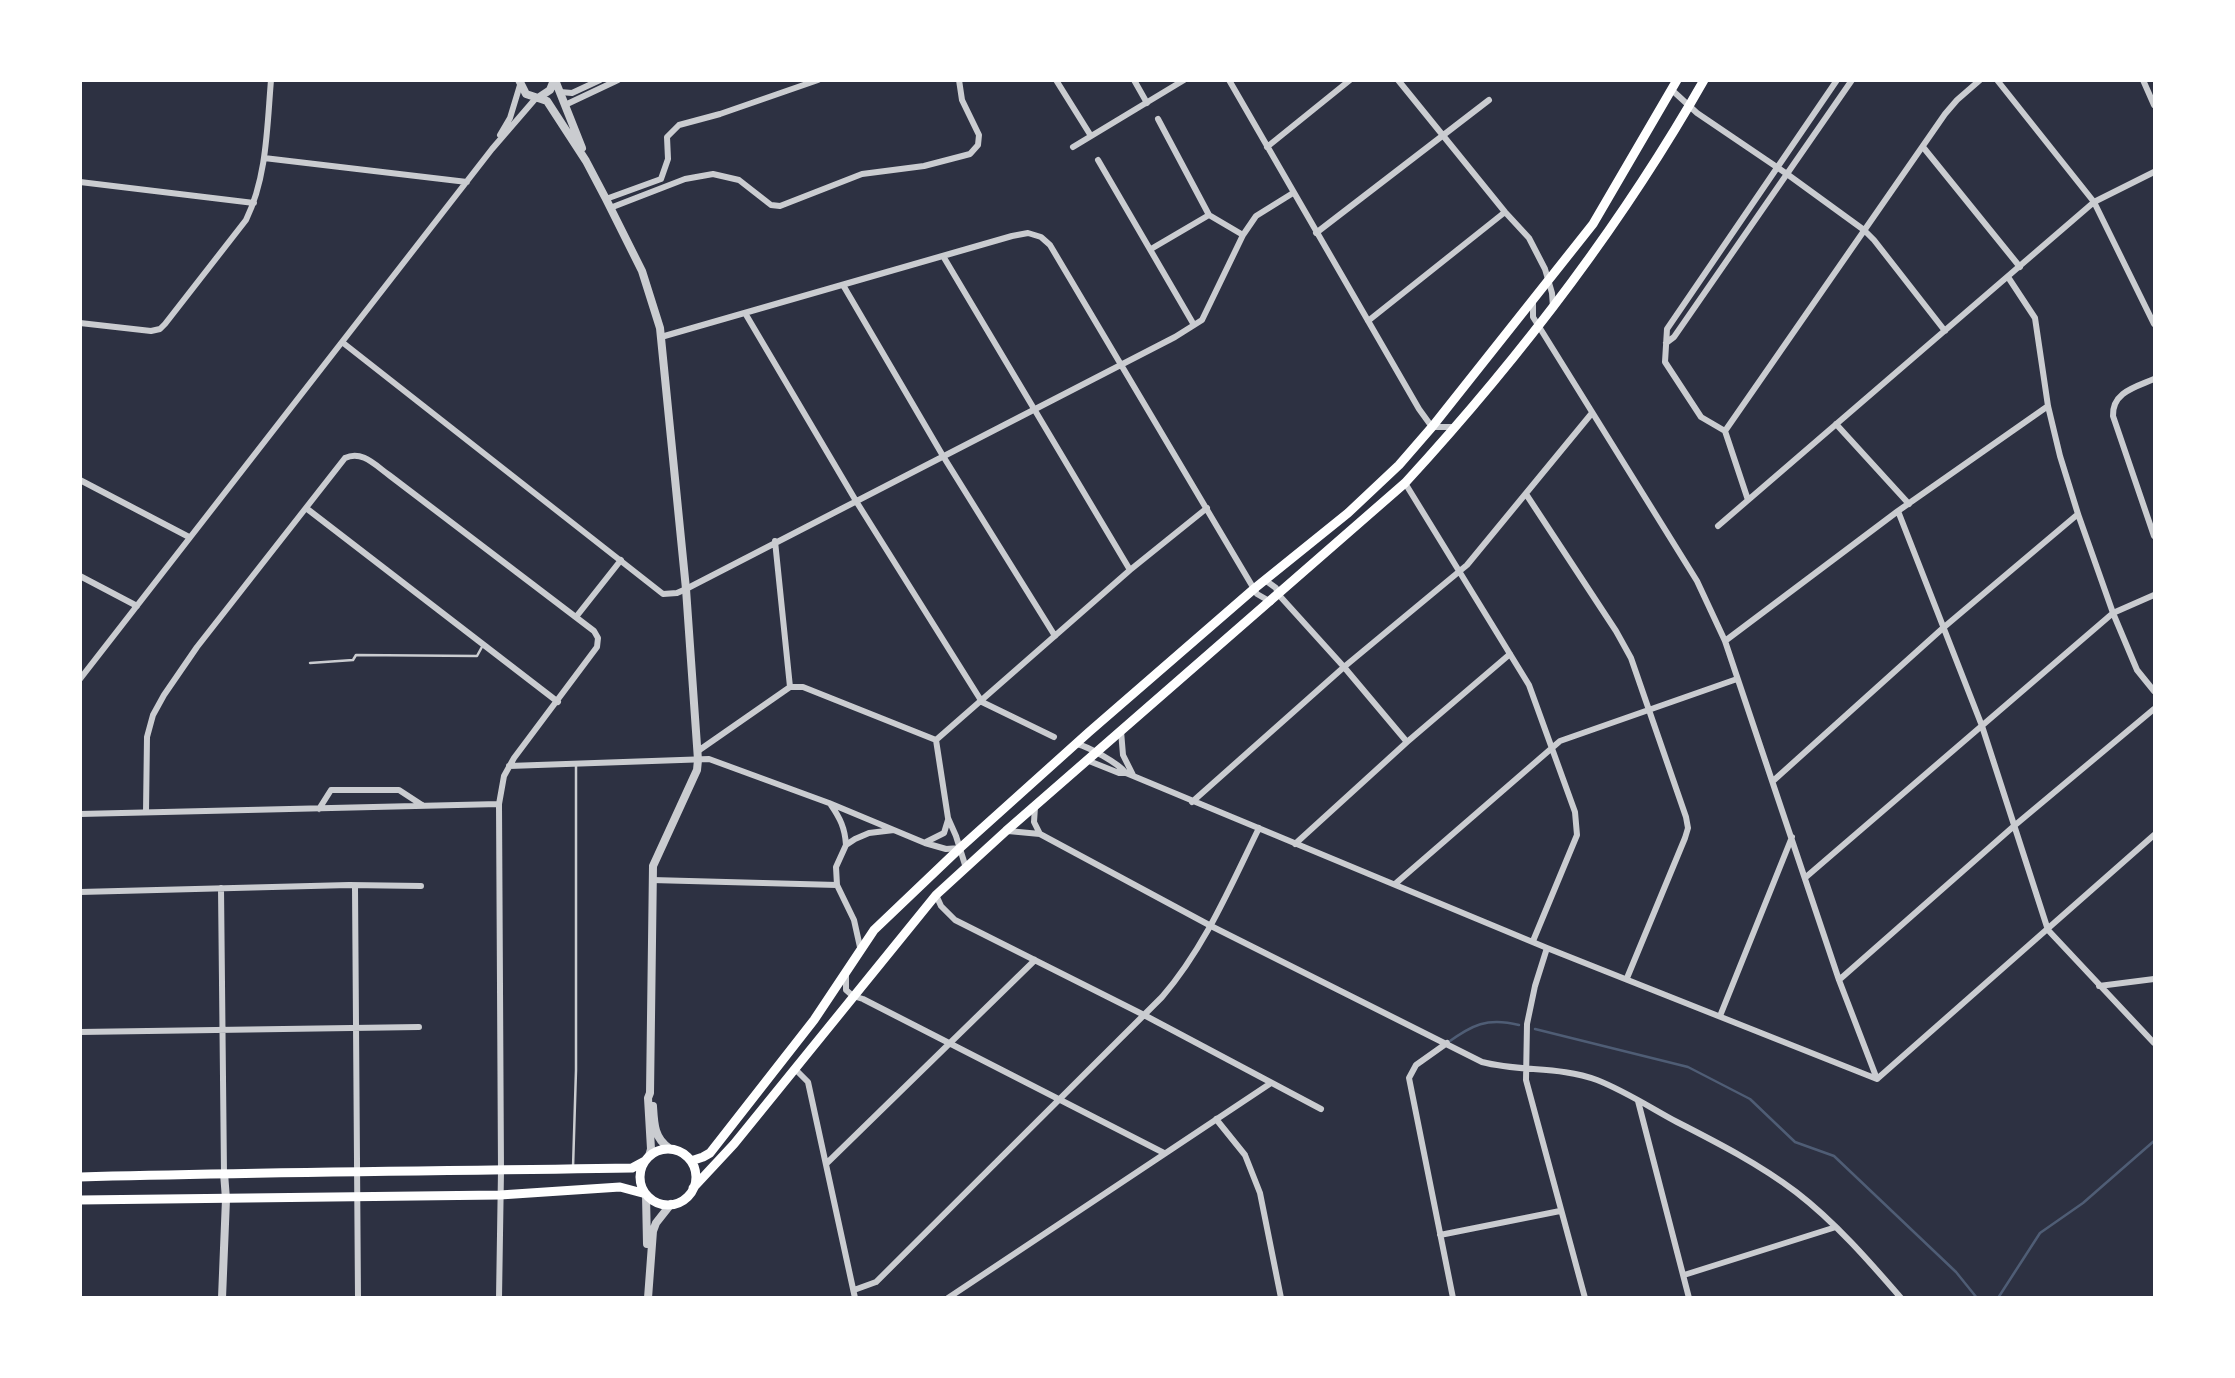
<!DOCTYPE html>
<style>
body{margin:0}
#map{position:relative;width:2235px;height:1378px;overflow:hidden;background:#2d3142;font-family:"Open Sans",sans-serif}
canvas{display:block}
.frame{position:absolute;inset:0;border:82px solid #fff;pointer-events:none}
</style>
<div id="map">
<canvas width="2235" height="1378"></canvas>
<div class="frame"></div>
</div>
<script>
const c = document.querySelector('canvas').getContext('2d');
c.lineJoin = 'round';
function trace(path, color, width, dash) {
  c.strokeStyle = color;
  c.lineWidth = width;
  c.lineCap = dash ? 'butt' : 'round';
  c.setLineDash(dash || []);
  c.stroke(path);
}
trace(new Path2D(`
 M 1535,1029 L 1688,1067 L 1750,1099 L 1795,1142 L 1834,1156 L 1956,1272 L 1977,1298
 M 1447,1043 C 1472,1025 1487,1017 1519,1025
 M 1998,1298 L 2040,1233 L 2083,1203 L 2154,1141`), '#4f5d75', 2.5);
trace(new Path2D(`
 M 310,663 L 353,660 L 356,655 L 477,656 L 483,645
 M 573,1168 L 576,1070 L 576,765`), '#caccd0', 2.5);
trace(new Path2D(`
 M 1056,80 L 1091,136
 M 1134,80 L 1147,103
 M 1229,80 L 1419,409 L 1432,427 L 1455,427
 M 1398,80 L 1505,212 L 1529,238 L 1545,269 L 1552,293 L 1553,307
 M 1997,80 L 2094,202 L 2154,324
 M 2143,80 L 2154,105
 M 1673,91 L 1697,113 L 1787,174 L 1864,230 L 1874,240 L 1945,331
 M 560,92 L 572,93 L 600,80
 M 565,105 L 618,80
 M 1158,119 L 1209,215 L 1243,235
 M 500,135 L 510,118 L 520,85
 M 1073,147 L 1184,80
 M 1267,147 L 1350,80
 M 1923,147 L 2020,267
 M 264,158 L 467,182
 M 1098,160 L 1194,325
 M 80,182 L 254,203
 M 606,199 L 661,179 L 668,159 L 667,137 L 679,125 L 720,114 L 818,80
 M 610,208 L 685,179 L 713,174 L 739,180 L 771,205 L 780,206 L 862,174 L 924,166 L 970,154 L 978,145 L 979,135 L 962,100 L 959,80
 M 1316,233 L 1489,100
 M 1151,249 L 1209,215
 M 943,256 L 1130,570
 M 2008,277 L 2035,318 L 2048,406 L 2060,456 L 2078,514 L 2113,613 L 2137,670 L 2154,691
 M 843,285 L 943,456 L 1055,636
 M 1533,302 L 1533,317 L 1538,325 L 1697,581 L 1725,641 L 1839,980 L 1877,1079
 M 745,313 L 856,501 L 982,702 L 1054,737
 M 1368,321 L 1505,212
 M 80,323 L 151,331 L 160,329 L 165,324 L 246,220 C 267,177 267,127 271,80
 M 661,337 L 1012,236 L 1028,233 L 1041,237 L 1050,245 L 1257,594 L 1271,602
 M 342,342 L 663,594 L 677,593 L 686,589 L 1175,337 L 1202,320 L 1243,235 L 1256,216 L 1293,193
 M 1666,343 L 1674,337 L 1852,80
 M 2154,379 C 2136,387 2112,392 2113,416 L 2154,536
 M 1836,424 L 1909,504
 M 1725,431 L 1945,114 L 1957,100 L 1980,80
 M 80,480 L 189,537
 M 1405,483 L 1529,685 L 1575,812 L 1577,835 L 1533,941
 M 1526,494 L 1616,631 L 1631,658 L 1686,817 L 1688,828 L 1685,838 L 1627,978
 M 1748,500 L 1725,431 L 1701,417 L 1665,362 L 1667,329 L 1837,80
 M 306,508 L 558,702
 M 1898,511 L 1982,726 L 2048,930 L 2154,1043
 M 1718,526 L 2094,202 L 2154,172
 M 775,541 L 790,687
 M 80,576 L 137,606
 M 1265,580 L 1276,588 L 1278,594 L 1344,667 L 1407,742
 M 576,617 L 621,560
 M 1725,641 L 1898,511 L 2048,406
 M 80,679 L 492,149 L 536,98
 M 1121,731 L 1123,755 L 1133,775
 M 1077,744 C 1089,747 1118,763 1126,773
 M 698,751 L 790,687 L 803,687 L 936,740
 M 1089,761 L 1119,773 L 1126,773 L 1547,948 L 1877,1079 L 2154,835
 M 509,766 L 709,759 L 829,803 L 925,843 L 946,849 L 960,848
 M 1773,781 L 1943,628 L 2078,514
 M 1192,802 L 1344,667 L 1467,565 L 1592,413
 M 831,805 C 840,818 845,828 846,845
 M 1035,807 L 1034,822 L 1040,834
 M 319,809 L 331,790 L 399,790 L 422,805
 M 146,812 L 147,737 L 153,715 L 164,695 L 197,647 L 345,458 C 362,450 375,465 389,475 L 594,631 L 598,638 L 597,647 L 514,758 L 504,776 L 499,804 L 501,1171 L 499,1298
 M 80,814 L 499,804
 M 1008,831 L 1040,834 L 1211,926 L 1482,1062 C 1520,1072 1560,1066 1597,1080 C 1625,1091 1651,1108 1677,1122 C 1718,1143 1759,1164 1796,1192 C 1835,1222 1869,1261 1901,1298
 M 926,842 L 944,833 L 948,820
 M 1295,844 L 1407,742 L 1510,654
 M 966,868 L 956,836 L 948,818 L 936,740 L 1130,570 L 1207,508
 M 1806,877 L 2113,613 L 2154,595
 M 652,880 L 837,885
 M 1395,884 L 1560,741 L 1737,679
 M 355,887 L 358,1298
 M 221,888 L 224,1173
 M 80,892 L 349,885 L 421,886
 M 936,895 L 941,906 L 955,920 L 1144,1015 L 1321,1109
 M 860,947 L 854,920 L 837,885 L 836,867 L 846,845 L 855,839 L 869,833 L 894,830
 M 1547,948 L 1535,986 L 1527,1024 L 1526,1080 L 1585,1298
 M 846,975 L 846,990 L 853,996 L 863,999 L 1164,1153
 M 1839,980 L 2014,826 L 2154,709
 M 2099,986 L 2154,979
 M 1720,1016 L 1792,837
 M 80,1032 L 419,1027
 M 1447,1043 L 1416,1065 L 1409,1078 L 1453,1298
 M 795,1069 L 808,1082 L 855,1298
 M 1638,1101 L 1689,1298
 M 1216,1119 L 1245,1155 L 1260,1193 L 1281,1298
 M 826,1164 L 1035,960
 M 1440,1235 L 1560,1211
 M 1684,1275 L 1836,1227
 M 854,1290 L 876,1282 L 1162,997 C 1205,947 1230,887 1259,828
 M 948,1298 L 1271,1083`), '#caccd0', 6);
trace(new Path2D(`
 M 519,80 L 526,94 L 538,98 L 550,90 L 554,80
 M 555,80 L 582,148
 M 538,98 L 547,101 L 586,161 L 606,199 L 642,271 L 660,328 L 686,589 L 698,760 L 697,770 L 653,866 L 650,1093 L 648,1098 L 651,1149 L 649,1156
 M 653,1106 C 654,1123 654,1138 669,1148
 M 646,1195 L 647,1244
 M 222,1298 L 226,1199 L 224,1173
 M 648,1298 L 653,1231 L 656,1223 L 671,1204`), '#caccd0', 8);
trace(new Path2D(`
 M640 1177a28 28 0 1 1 56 0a28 28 0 1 1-56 0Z
 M 691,1161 L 703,1157 L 710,1153 L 814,1020 L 874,930 L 960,848 L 1089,732 L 1255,588 L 1348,513 L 1399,465 L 1432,427 L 1593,224 L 1677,80
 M 80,1177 C 264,1172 448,1171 632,1168 L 645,1161
 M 693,1188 L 734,1144 L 936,895 L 1006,831 L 1405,483 C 1518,360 1621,226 1704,80
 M 80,1200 L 500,1195 L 620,1187 L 646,1194`), '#fff', 9);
</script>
